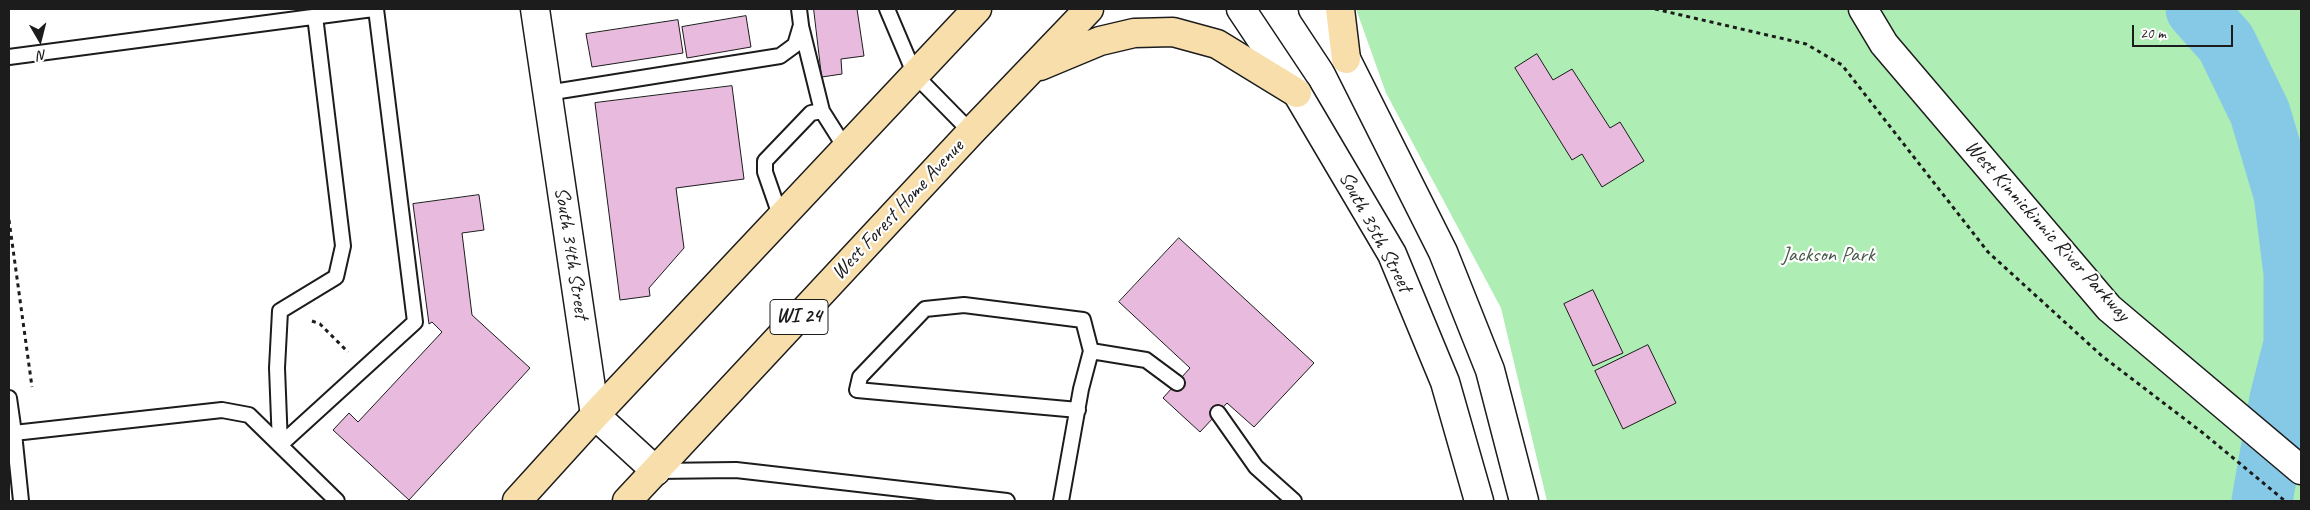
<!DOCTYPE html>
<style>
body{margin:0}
#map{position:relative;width:2310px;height:510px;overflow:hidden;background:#fff;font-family:Caveat,sans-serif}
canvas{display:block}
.frame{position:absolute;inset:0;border:10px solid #1c1c1c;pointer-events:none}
.north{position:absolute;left:15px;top:15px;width:50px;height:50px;-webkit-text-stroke:4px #fff;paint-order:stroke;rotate:172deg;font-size:14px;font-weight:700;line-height:20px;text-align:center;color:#1c1c1c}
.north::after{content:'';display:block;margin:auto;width:18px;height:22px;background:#1c1c1c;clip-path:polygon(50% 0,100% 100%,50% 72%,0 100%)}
.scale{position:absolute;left:2132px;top:25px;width:101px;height:22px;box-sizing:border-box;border:2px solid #1c1c1c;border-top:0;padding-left:6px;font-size:15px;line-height:18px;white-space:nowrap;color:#1c1c1c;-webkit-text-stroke:4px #fff;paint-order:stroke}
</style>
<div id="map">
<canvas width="2310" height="510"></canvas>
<div class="frame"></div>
<div class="north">N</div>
<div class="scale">20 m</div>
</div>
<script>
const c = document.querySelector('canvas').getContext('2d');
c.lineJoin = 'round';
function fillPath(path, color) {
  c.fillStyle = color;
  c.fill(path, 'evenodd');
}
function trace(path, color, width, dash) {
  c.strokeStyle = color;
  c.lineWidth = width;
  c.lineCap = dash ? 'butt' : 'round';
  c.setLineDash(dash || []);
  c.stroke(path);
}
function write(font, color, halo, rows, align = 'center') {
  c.font = font + ' Caveat,sans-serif';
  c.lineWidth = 4.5;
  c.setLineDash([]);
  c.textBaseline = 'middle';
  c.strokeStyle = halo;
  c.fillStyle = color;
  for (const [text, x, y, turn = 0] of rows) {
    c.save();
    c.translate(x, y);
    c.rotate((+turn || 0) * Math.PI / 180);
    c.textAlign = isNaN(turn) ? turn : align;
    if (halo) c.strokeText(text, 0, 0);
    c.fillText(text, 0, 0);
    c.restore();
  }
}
fillPath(new Path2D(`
 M 1356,9 L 2301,9 L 2301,501 L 1547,501 L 1501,308 L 1386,93 Z`), '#aeedb4');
trace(new Path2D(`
 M 2196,9 L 2226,43 L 2260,113 L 2284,194 L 2294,273 L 2294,344 L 2280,399 L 2262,501`), '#86c9e7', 61);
const building = new Path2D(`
 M 814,9 L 857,9 L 864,56 L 841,59 L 842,74 L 822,77 Z
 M 746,16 L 751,47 L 687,58 L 682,27 Z
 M 678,20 L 683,53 L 592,67 L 586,34 Z
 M 1537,54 L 1553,80 L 1572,69 L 1610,128 L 1620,122 L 1644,161 L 1602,187 L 1582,154 L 1572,160 L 1515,68 Z
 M 732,86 L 744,179 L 676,188 L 684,248 L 649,288 L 650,296 L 620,300 L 595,103 Z
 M 479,195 L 484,230 L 462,233 L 472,315 L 530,368 L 409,500 L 333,430 L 349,413 L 358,422 L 442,332 L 432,322 L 429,324 L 413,204 Z
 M 1179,238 L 1314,363 L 1254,427 L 1227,403 L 1200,432 L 1163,398 L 1190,368 L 1119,302 Z
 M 1593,290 L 1623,353 L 1593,366 L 1564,304 Z
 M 1648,345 L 1676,403 L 1623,429 L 1595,371 Z`);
fillPath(building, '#e8bade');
trace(building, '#1c1c1c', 1);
const service = new Path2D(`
 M 887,9 L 915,75 L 971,132
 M 801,26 L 822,111
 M 9,57 L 373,9
 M 547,93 L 780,56 L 795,45 L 801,25 L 799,9
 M 781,218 L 765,172 L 765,161 L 811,113 L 822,111 L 846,149
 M 1091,351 L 1146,360 L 1177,383
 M 9,398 L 14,433 L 222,410 L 249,415 L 337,501
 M 1218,413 L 1256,467 L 1294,501
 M 14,433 L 21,501
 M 280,445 L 415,322 L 376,9
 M 280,445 L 277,368 L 280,311 L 336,277 L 343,246 L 315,16
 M 657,471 L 736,470 L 1007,501
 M 1061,501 L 1081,389 L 1091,351 L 1083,320 L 964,305 L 925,309 L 860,377 L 857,390 L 1078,410`);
const minor = new Path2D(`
 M 535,9 L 595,415 L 656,471
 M 1863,9 L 1884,44 L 2109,308 L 2301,470`);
const secondary = new Path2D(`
 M 1241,9 L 1297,93 L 1392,254 L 1445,382 L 1479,501
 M 1313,9 L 1346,59 L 1443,252 L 1490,370 L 1524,501`);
const primary = new Path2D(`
 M 1340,9 L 1346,59
 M 1040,66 L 1100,41 L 1134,33 L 1173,32 L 1217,44 L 1297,93
 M 517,501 L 595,415 L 977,9
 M 627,501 L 971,132 L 1089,9`);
trace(service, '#1c1c1c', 18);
trace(minor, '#1c1c1c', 31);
trace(secondary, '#1c1c1c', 31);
trace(primary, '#1c1c1c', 31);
trace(new Path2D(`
 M 1655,9 L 1806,44 L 1842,65 L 1988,252 L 2102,356 L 2203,433 L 2285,501
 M 9,220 L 32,387
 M 312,321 L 320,324 L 348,352`), '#1c1c1c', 3, [4, 4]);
trace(service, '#fff', 14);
trace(minor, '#fff', 28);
trace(secondary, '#fff', 28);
trace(primary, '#f8deab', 28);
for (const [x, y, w] of [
 [799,317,58]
]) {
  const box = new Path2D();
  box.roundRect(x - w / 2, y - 17.5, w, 35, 4);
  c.fillStyle = '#fff';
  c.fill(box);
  trace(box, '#1c1c1c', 1);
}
write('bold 20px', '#1c1c1c', null, [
 ["WI 24",799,317]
]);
write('21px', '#1c1c1c', '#fff', [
 ["West Forest Home Avenue",898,210,-47],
 ["West Kinnickinnic River Parkway",2047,231,48],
 ["South 35th Street",1375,232,62],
 ["South 34th Street",571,253,81]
]);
write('21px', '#485b4a', '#fff', [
 ["Jackson Park",1828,255]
]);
</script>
